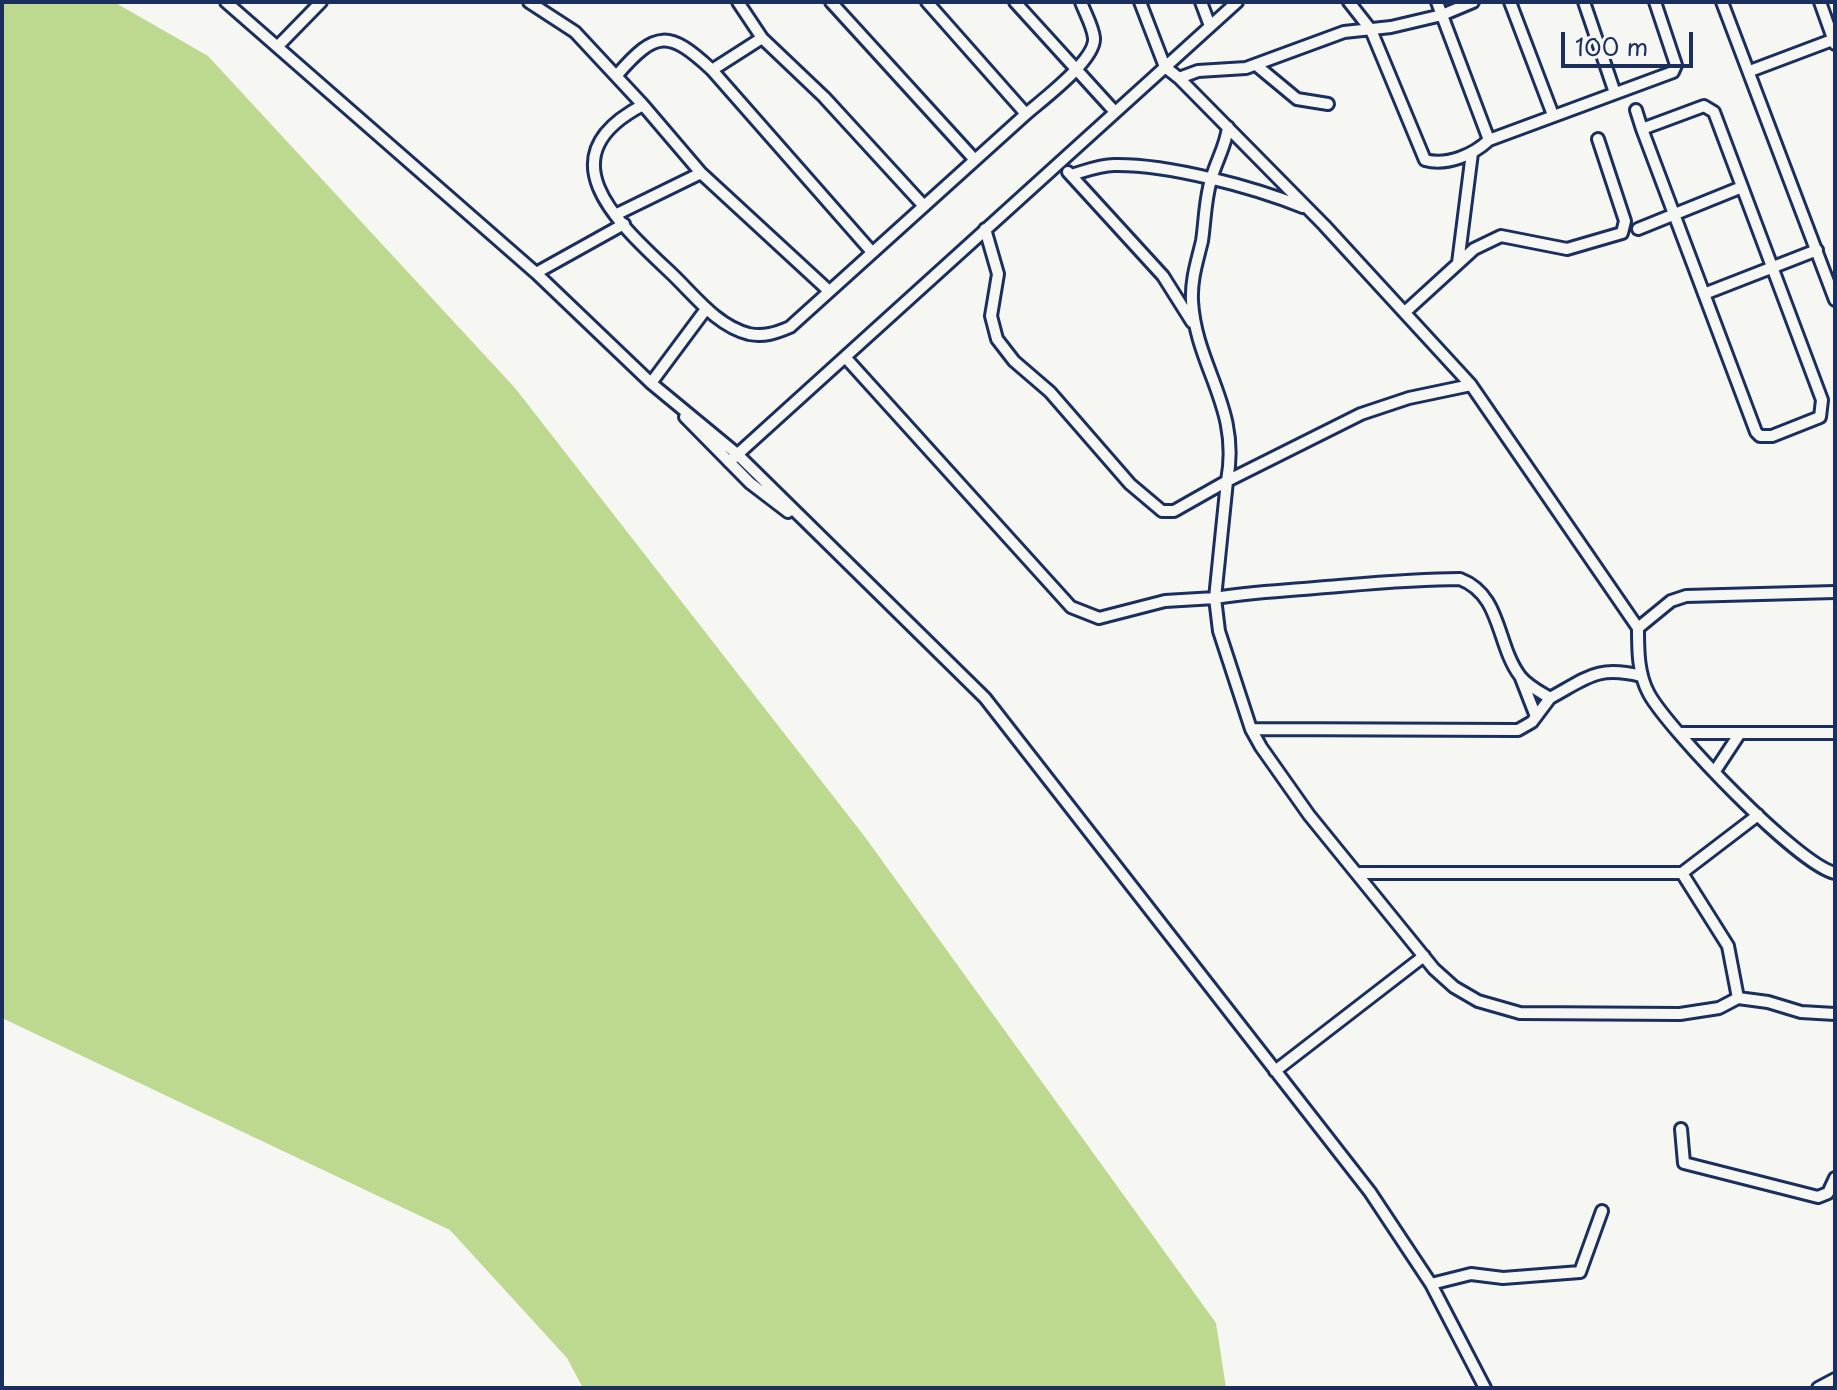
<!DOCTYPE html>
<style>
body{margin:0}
#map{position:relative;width:1837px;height:1390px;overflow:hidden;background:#f6f6f2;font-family:"Playpen Sans",sans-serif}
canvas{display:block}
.frame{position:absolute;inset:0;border:4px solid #1b2f5e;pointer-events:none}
.scale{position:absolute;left:1561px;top:32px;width:132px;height:36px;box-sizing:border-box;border:4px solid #1b2f5e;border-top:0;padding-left:10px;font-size:24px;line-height:28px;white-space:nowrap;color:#1b2f5e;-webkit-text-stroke:6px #f6f6f2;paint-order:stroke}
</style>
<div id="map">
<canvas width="1837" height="1390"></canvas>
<div class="frame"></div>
<div class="scale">100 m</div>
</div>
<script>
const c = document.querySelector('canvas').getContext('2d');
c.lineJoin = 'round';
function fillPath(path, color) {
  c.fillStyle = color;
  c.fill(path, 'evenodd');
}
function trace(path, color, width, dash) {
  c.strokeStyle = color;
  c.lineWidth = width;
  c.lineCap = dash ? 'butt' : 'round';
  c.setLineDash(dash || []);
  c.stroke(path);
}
fillPath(new Path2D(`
 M 2,2 L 114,2 L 208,56 L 515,388 L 865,837 L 1216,1323 L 1226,1388 L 583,1388 L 567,1358 L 450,1230 L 2,1018 Z`), '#bdd88f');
const minor = new Path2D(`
 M 226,2 L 536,273 L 651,383 L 737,454 L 985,698 L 1370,1192 L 1431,1284 L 1485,1388
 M 529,2 L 575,32 L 643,105 C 543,157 618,223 672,274 C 695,296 717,326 749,334 C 764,337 776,333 790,327 L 1026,114
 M 738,2 L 762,38
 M 831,2 L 975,160
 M 927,2 L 1026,114 C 1042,100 1096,60 1094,38 C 1093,27 1085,13 1081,2
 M 1015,2 L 1115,112
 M 1140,2 L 1165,67 L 1179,78 L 1324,225 L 1471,385 L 1638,628 C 1638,651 1638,674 1649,694 C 1669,730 1798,865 1835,873
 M 1201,2 L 1210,26
 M 1349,2 L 1371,30 L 1425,160 C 1447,166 1473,155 1489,140
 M 1437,2 L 1489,140 L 1673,72 L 1676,65 L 1655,2
 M 1510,2 L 1553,115
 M 1584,2 L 1615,93
 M 1722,2 L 1835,300
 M 1820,2 L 1835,44
 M 279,45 L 321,2
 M 1256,65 L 1297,99 L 1328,104
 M 1750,71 L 1835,39
 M 617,75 C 656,30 669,30 712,70
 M 1179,78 L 1198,71 L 1246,68 L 1344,32 L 1391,27 L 1442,15 L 1473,2
 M 643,105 L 701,173
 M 1636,110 L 1642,129 L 1756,432 L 1760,436 L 1772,436 L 1820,417 L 1822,400 L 1714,112 L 1704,106 L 1642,129
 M 1068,172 L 1163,276 L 1192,322
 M 1071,175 C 1085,171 1100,165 1114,165 C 1168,164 1253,187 1303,207
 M 615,215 L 701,173 L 829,291
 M 985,229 L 998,274 L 991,316 L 997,339 L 1014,361 L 1050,392 L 1130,484 L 1162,511 L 1174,511 L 1227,481 C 1241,407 1196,368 1192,301 C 1191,279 1197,262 1202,241 C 1205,221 1205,199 1211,180 C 1216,161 1226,146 1228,127
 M 1638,229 L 1742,187
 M 871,251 L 712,70 L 762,38 L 824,97 L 923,205
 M 1458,263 L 1472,153
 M 536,273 L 624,224
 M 1704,294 L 1817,250
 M 1405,312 L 1474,249 L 1501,236 L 1567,249 L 1622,233 L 1625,221 L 1598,139
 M 845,357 L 1071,607 L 1099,618 L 1165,601 L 1215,598 L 1227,481 L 1361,414 L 1409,398 L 1471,385
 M 651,383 L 706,309
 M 685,417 L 750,483 L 788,512
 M 729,462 L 1237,2
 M 1638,628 L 1671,601 L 1686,596 L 1835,592
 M 1641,676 C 1597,665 1587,678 1550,698 C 1540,692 1528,686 1520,676 C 1496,644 1502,595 1460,579 C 1411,579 1364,584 1315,588 C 1281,591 1249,592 1215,598 L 1219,631 L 1251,729 L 1261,747 L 1309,815 L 1434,969 L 1454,987 L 1478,1001 L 1520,1013 L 1680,1014 L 1719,1008 L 1738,998 L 1768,1002 L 1801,1012 L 1835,1014
 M 1521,678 L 1535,714
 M 1251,729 L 1518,730 L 1532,722 L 1550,698
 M 1680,733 L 1835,733
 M 1715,771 L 1740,733
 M 1360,873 L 1682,873 L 1728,946 L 1738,998
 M 1682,873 L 1758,815
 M 1275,1071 L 1424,956
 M 1681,1129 L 1684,1163 L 1818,1197 L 1828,1193 L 1835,1178
 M 1431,1284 L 1471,1274 L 1503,1278 L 1580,1272 L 1602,1211
 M 1818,1388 L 1835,1379`);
trace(minor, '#1b2f5e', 16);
trace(minor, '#f6f6f2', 10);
</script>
